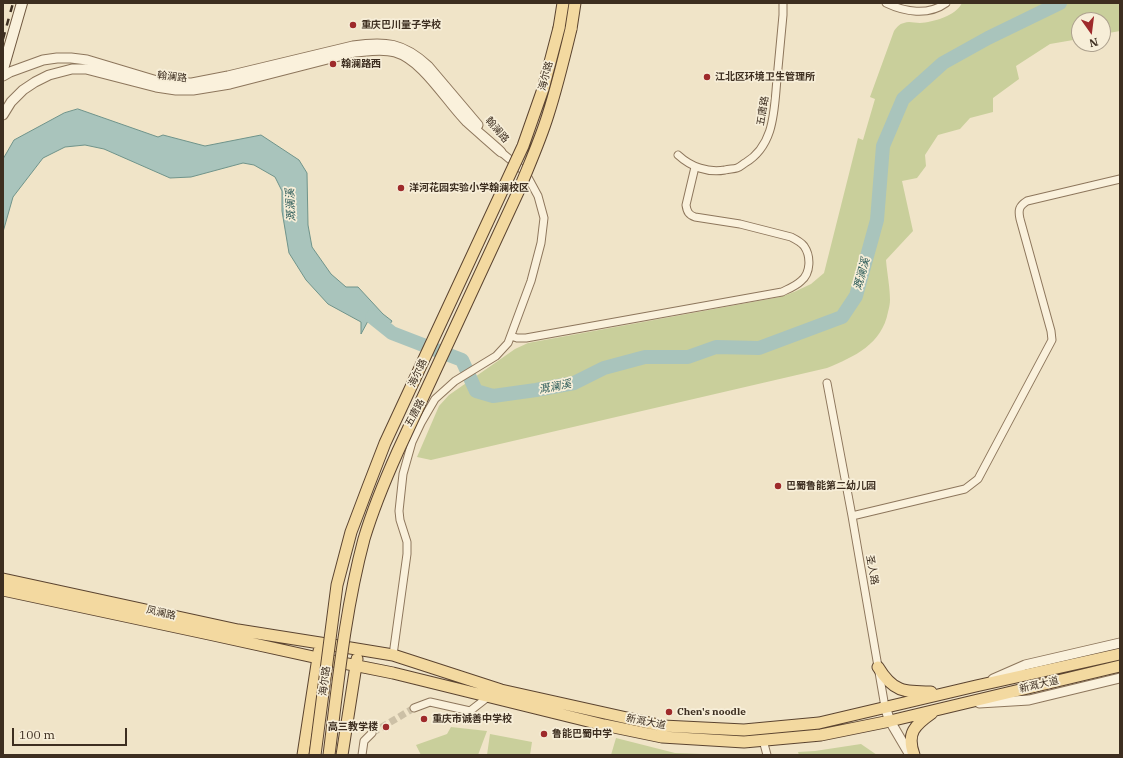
<!DOCTYPE html>
<meta charset="utf-8">
<style>
body{margin:0}
#map{position:relative;width:1123px;height:758px;overflow:hidden;background:#f0e4c8;font-family:"IBM Plex Serif",serif}
canvas{display:block}
.frame{position:absolute;inset:0;border:4px solid #3d2e20;pointer-events:none}
.north{position:absolute;left:1071px;top:12px;width:40px;height:40px;box-sizing:border-box;background:#f7eed8;border:1px solid #ada18e;border-radius:50%;rotate:166deg;font-size:11px;font-weight:700;line-height:16px;text-align:center;color:#3d2e20}
.north::after{content:'';display:block;margin:auto;width:14px;height:18px;background:#9e2a2b;clip-path:polygon(50% 0,100% 100%,50% 72%,0 100%)}
.scale{position:absolute;left:12px;top:728px;width:115px;height:18px;box-sizing:border-box;border:2px solid #3d2e20;border-top:0;padding-left:5px;font-size:12px;line-height:14px;white-space:nowrap;color:#3d2e20;-webkit-text-stroke:3px #f7eed8;paint-order:stroke}
</style>
<div id="map">
<canvas width="1123" height="758"></canvas>
<div class="frame"></div>
<div class="north">N</div>
<div class="scale">100 m</div>
</div>
<script>
const c = document.querySelector('canvas').getContext('2d');
c.lineJoin = 'round';
function fillPath(path, color) {
  c.fillStyle = color;
  c.fill(path, 'evenodd');
}
function trace(path, color, width, dash) {
  c.strokeStyle = color;
  c.lineWidth = width;
  c.lineCap = dash ? 'butt' : 'round';
  c.setLineDash(dash || []);
  c.stroke(path);
}
function write(font, color, halo, rows, align = 'center') {
  c.font = font + ' "IBM Plex Serif","Noto Sans SC",serif';
  c.lineWidth = 3.5;
  c.setLineDash([]);
  c.textBaseline = 'middle';
  c.strokeStyle = halo;
  c.fillStyle = color;
  for (const [text, x, y, turn = 0] of rows) {
    c.save();
    c.translate(x, y);
    c.rotate((+turn || 0) * Math.PI / 180);
    c.textAlign = isNaN(turn) ? turn : align;
    if (halo) c.strokeText(text, 0, 0);
    c.fillText(text, 0, 0);
    c.restore();
  }
}
fillPath(new Path2D(`
 M 962,3 L 1120,3 L 1120,31 L 1103,34 L 1103,20 L 1079,20 L 1079,39 L 1050,44 L 1016,66 L 1019,79 L 993,98 L 993,112 L 970,118 L 960,129 L 938,135 L 925,155 L 926,166 L 917,178 L 902,181 L 913,231 L 886,260 C 887,273 890,287 890,300 C 890,304 889,308 888,312 C 882,344 854,357 827,368 L 431,460 L 417,457 L 439,406 L 449,395 L 515,349 L 528,343 L 780,297 L 794,292 L 811,284 L 824,273 L 858,138 L 863,140 L 875,99 L 870,97 L 894,31 C 897,27 899,24 904,23 C 909,21 914,23 920,23 C 933,22 956,16 962,3 Z
 M 451,727 L 487,731 L 478,755 L 421,755 L 416,745 L 447,734 Z
 M 490,734 L 532,742 L 530,755 L 487,755 Z
 M 616,738 L 675,753 L 729,755 L 611,755 Z
 M 861,744 L 877,755 L 799,755 L 798,752 L 815,751 Z`), '#c9cf9b');
const water = new Path2D(`
 M 78,109 L 158,137 L 163,135 L 205,146 L 261,135 L 299,160 L 307,173 L 308,225 L 312,247 L 331,274 L 346,287 L 358,287 L 383,314 L 392,321 L 384,333 L 368,321 L 361,334 L 361,322 L 328,304 L 306,280 L 289,253 L 282,211 L 282,191 L 275,177 L 254,165 L 243,163 L 191,177 L 170,178 L 104,149 L 85,145 L 65,147 L 43,158 L 13,197 L 3,232 L 3,159 L 14,140 L 64,113 Z`);
fillPath(water, '#a9c4bc');
trace(water, '#6f938a', 1);
trace(new Path2D(`
 M 372,317 L 392,333 L 462,360 L 476,391 L 493,396 L 536,390 L 574,383 L 604,368 L 645,357 L 688,357 L 716,347 L 759,348 L 842,317 L 856,296 L 877,220 L 883,146 L 903,99 L 943,63 L 988,38 L 1060,3`), '#a9c4bc', 14);
trace(new Path2D(`
 M 372,733 L 414,708`), '#ccc0a6', 7, [7, 3.5]);
const minor = new Path2D(`
 M 886,3 C 905,12 928,16 946,3
 M 678,155 C 691,167 708,173 725,170 C 729,169 734,169 737,168 C 740,167 743,164 745,163 C 775,145 774,110 777,79 C 779,58 781,36 783,15 L 783,3
 M 511,336 L 517,338 L 526,338 L 782,292 C 788,289 796,286 801,281 C 811,273 811,256 804,246 C 801,242 795,239 791,237 L 740,224 L 695,217 C 689,215 687,212 686,205 L 695,167
 M 827,383 L 852,516 L 885,707
 M 852,516 L 965,489 L 978,479 L 1052,340 L 1051,331 L 1020,219 C 1018,210 1019,206 1027,201 L 1120,179
 M 393,655 L 407,554 L 407,542 L 400,520 L 399,511 L 403,474 L 412,442 L 421,423 L 435,399 L 455,381 L 496,356 L 508,343 L 531,281 L 541,243 L 544,218 L 538,196 L 525,172 L 501,152
 M 414,708 L 430,702 L 470,711 L 488,697
 M 763,740 L 767,755
 M 362,755 L 364,741 L 372,733`);
const tertiary = new Path2D(`
 M 3,76 L 10,72 L 43,60 L 57,58 L 71,58 L 87,60 L 157,81 L 176,83 L 192,83 L 228,76 L 353,46 C 385,41 403,43 428,66 L 478,125
 M 3,115 L 11,102 L 23,90 L 35,82 L 49,75 L 72,69 L 86,69 L 156,87 L 176,90 L 193,90 L 230,84 L 355,52 C 368,51 382,48 395,52 C 423,60 446,101 467,122 C 478,132 490,142 501,152
 M 993,679 L 1025,665 L 1120,643
 M 979,703 L 1029,700 L 1120,678
 M 885,707 L 890,721 L 910,755`);
const secondary = new Path2D(`
 M 3,69 L 22,3`);
const primary = new Path2D(`
 M 559,28 L 563,3
 M 571,29 L 575,3
 M 3,579 L 238,630 L 320,643 L 393,655 L 501,690 L 663,726 L 744,730 L 819,723 L 976,686 L 1120,654
 M 3,590 L 209,634 L 318,658 L 393,673 L 604,725 L 662,737 L 744,742 L 821,735 L 890,721 L 1120,666
 M 878,667 C 893,692 904,692 931,692
 M 303,755 L 319,651
 M 342,755 L 357,659
 M 914,755 C 906,733 915,725 932,713`);
trace(minor, '#8d765c', 9);
trace(tertiary, '#8d765c', 11);
trace(secondary, '#6f573f', 12);
trace(primary, '#5b4430', 13);
trace(minor, '#faf1dc', 7);
trace(tertiary, '#faf1dc', 9);
trace(secondary, '#faf1dc', 10);
trace(primary, '#f3d9a0', 11);
trace(new Path2D(`
 M 3,39 L 13,3`), '#3d2e20', 2.5, [7, 7]);
const primaryBridge = new Path2D(`
 M 315,755 L 337,585 L 351,532 L 368,487 L 385,443 L 523,146 L 543,89 L 559,28
 M 329,755 C 338,683 345,610 364,539 C 373,509 385,480 398,451 L 519,190 C 529,165 540,141 548,115 C 557,87 564,58 571,29`);
trace(primaryBridge, '#5b4430', 13, []);
trace(primaryBridge, '#f3d9a0', 11);
for (const [x, y, r, color] of [
 [353,25,4,"#9e2a2b"],
 [333,64,4,"#9e2a2b"],
 [707,77,4,"#9e2a2b"],
 [401,188,4,"#9e2a2b"],
 [778,486,4,"#9e2a2b"],
 [669,712,4,"#9e2a2b"],
 [424,719,4,"#9e2a2b"],
 [386,727,4,"#9e2a2b"],
 [544,734,4,"#9e2a2b"]
]) {
  const dot = new Path2D();
  dot.arc(x, y, r, 0, 2 * Math.PI);
  c.fillStyle = color;
  c.fill(dot);
  trace(dot, '#f7eed8', 1.5);
}
write('bold 10px', '#3d2e20', '#f7eed8', [
 ["重庆巴川量子学校",361,25],
 ["翰澜路西",341,64],
 ["江北区环境卫生管理所",715,77],
 ["洋河花园实验小学翰澜校区",409,188],
 ["巴蜀鲁能第二幼儿园",786,486],
 ["Chen's noodle",677,712],
 ["重庆市诚善中学校",432,719],
 ["高三教学楼",378,727,"right"],
 ["鲁能巴蜀中学",552,734]
], 'left');
write('10px', '#3d2e20', '#f7eed8', [
 ["海尔路",546,76,-75],
 ["翰澜路",172,77,6],
 ["五唐路",763,111,-81],
 ["翰澜路",497,130,49],
 ["海尔路",418,373,-65],
 ["五唐路",415,413,-62],
 ["圣人路",872,570,80],
 ["凤澜路",161,613,13],
 ["海尔路",325,681,-83],
 ["新溉大道",1039,685,-13],
 ["新溉大道",646,722,11]
]);
write('italic 11px', '#2f5d5a', '#f7eed8', [
 ["溉澜溪",291,205,-93],
 ["溉澜溪",862,274,-75],
 ["溉澜溪",555,387,-11]
]);
</script>
